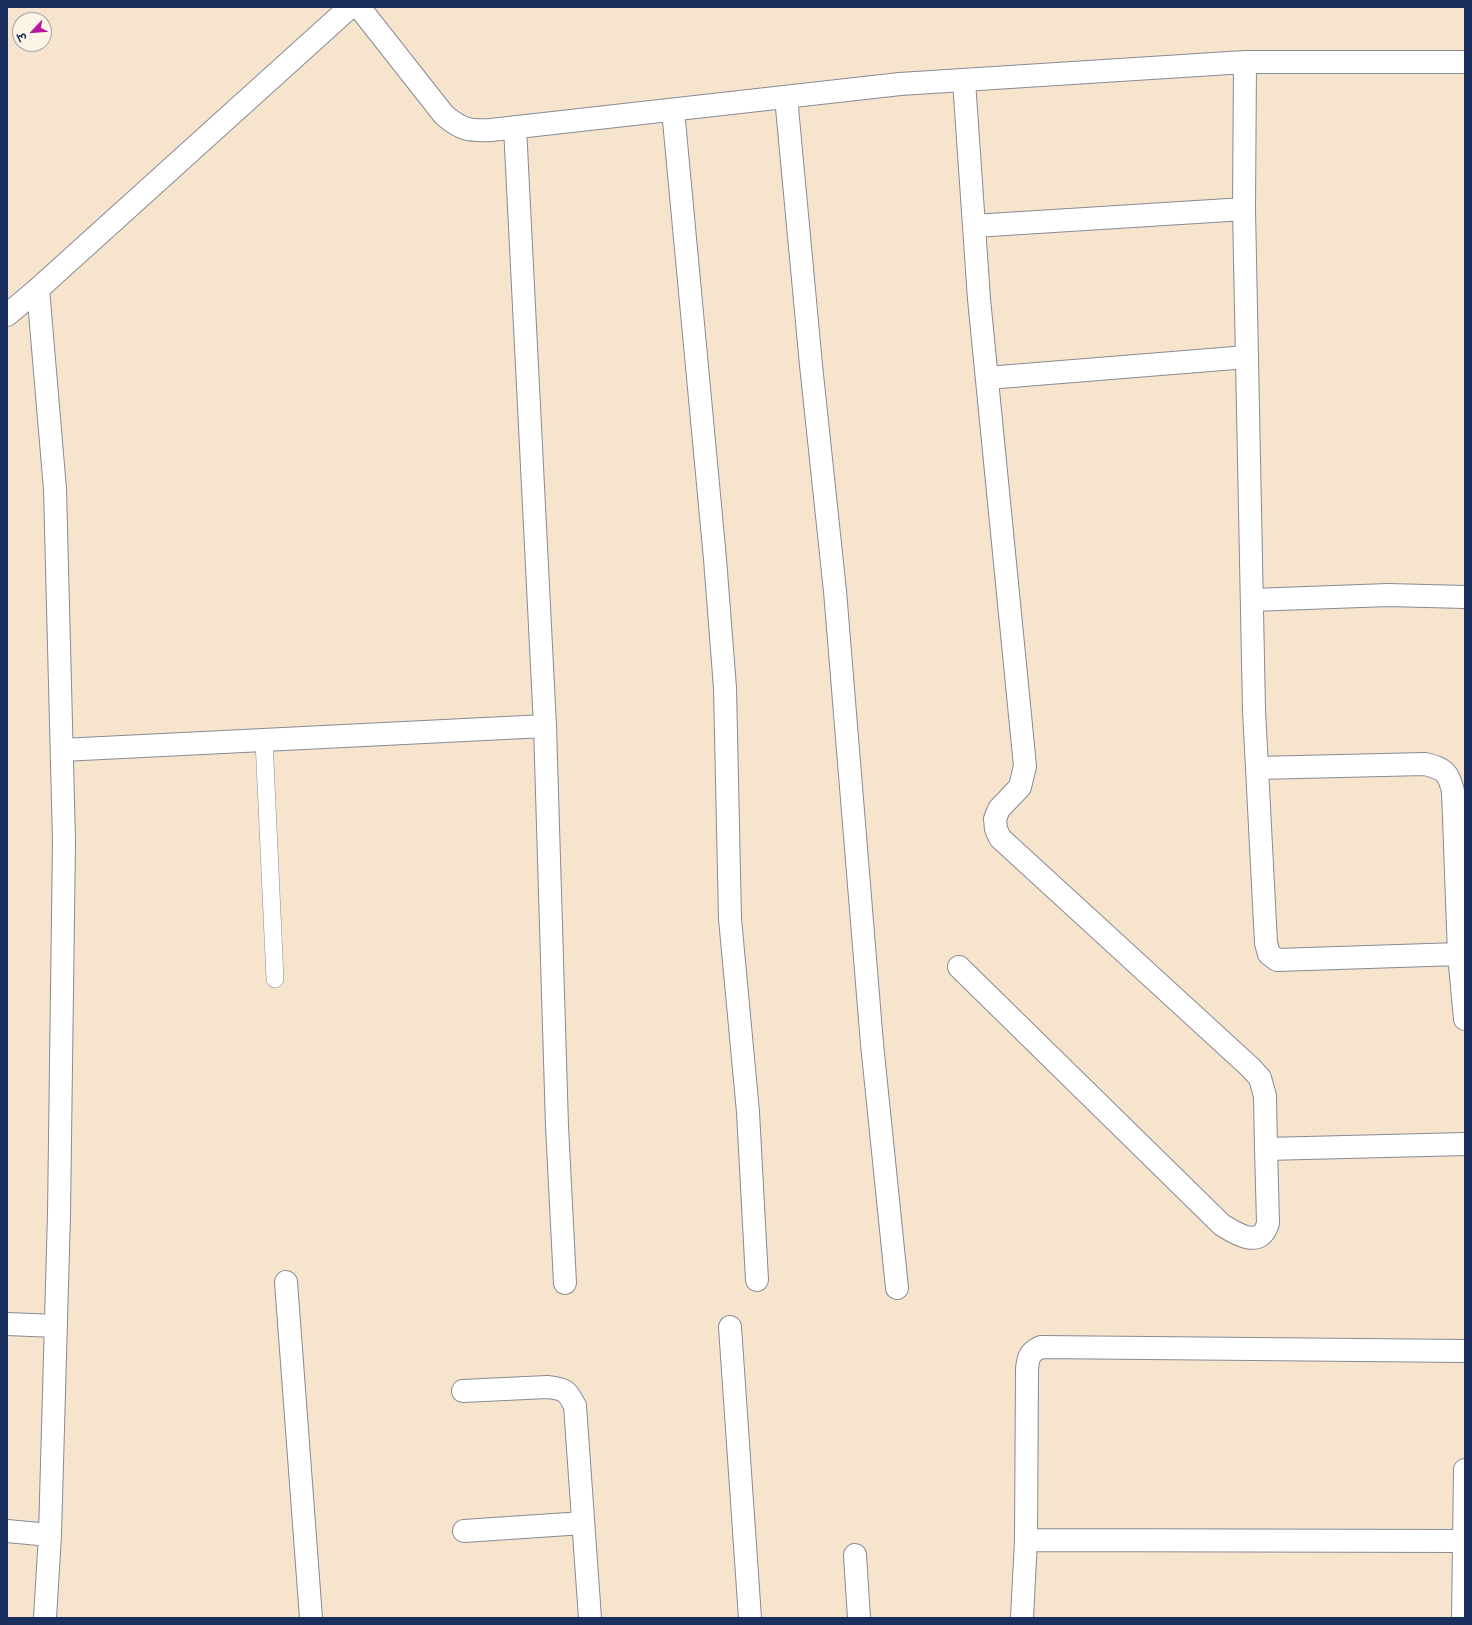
<!DOCTYPE html>
<meta charset="utf-8">
<style>
body{margin:0}
#map{position:relative;width:1472px;height:1625px;overflow:hidden;background:#f6e5cc;font-family:Mali,"Playpen Sans Deva",sans-serif}
canvas{display:block}
.frame{position:absolute;inset:0;border:8px solid #1b2f5e;pointer-events:none}
.north{position:absolute;left:12px;top:12px;width:40px;height:40px;box-sizing:border-box;background:#fcf5e5;border:1px solid #a2a6af;border-radius:50%;rotate:244deg;font-size:11px;font-weight:700;line-height:16px;text-align:center;color:#1b2f5e}
.north::after{content:'';display:block;margin:auto;width:14px;height:18px;background:#b5179e;clip-path:polygon(50% 0,100% 100%,50% 72%,0 100%)}
</style>
<div id="map">
<canvas width="1472" height="1625"></canvas>
<div class="frame"></div>
<div class="north">उ</div>
</div>
<script>
const c = document.querySelector('canvas').getContext('2d');
c.lineJoin = 'round';
function trace(path, color, width, dash) {
  c.strokeStyle = color;
  c.lineWidth = width;
  c.lineCap = dash ? 'butt' : 'round';
  c.setLineDash(dash || []);
  c.stroke(path);
}
const lane = new Path2D(`
 M 264,740 L 275,979`);
const street = new Path2D(`
 M 359,7 L 444,115 C 462,130 468,131 491,130 L 900,84 L 1245,62 L 1465,62
 M 1245,62 L 1244,209 L 1254,710 L 1266,943 L 1269,954 L 1277,960 L 1459,954
 M 964,81 L 979,299 L 1025,766 L 1020,787 L 999,809 L 995,819 L 996,829 L 1000,838 L 1251,1068 L 1260,1078 L 1265,1096 L 1266,1149 L 1465,1144
 M 786,97 L 811,365 L 835,591 L 872,1044 L 897,1288
 M 673,110 L 715,559 L 725,688 L 730,919 L 748,1112 L 757,1280
 M 515,127 L 545,726 L 557,1126 L 565,1283
 M 974,226 L 1244,209
 M 38,289 L 55,489 L 64,841 L 59,1214 L 50,1535 L 45,1618
 M 987,378 L 1247,357
 M 1252,600 L 1388,595 L 1465,597
 M 62,750 L 545,726
 M 1257,768 L 1425,764 C 1444,769 1448,771 1453,791 L 1459,954 L 1465,1019
 M 959,967 L 1222,1225 C 1238,1235 1261,1249 1268,1223 L 1266,1149
 M 286,1282 L 311,1618
 M 7,1324 L 56,1326
 M 730,1327 L 750,1618
 M 463,1391 L 547,1387 C 565,1389 567,1390 575,1406 L 590,1618
 M 7,1531 L 50,1535
 M 464,1531 L 583,1523
 M 1026,1540 L 1463,1541
 M 855,1555 L 859,1618
 M 1022,1618 L 1026,1540 L 1027,1369 C 1028,1357 1030,1352 1041,1347 L 1465,1351
 M 1463,1618 L 1465,1470`);
const secondary = new Path2D(`
 M 7,315 L 38,289 L 350,7`);
trace(lane, '#888a95', 18);
trace(street, '#888a95', 24);
trace(secondary, '#888a95', 24);
trace(lane, '#fff', 17);
trace(street, '#fff', 22);
trace(secondary, '#fff', 22);
</script>
